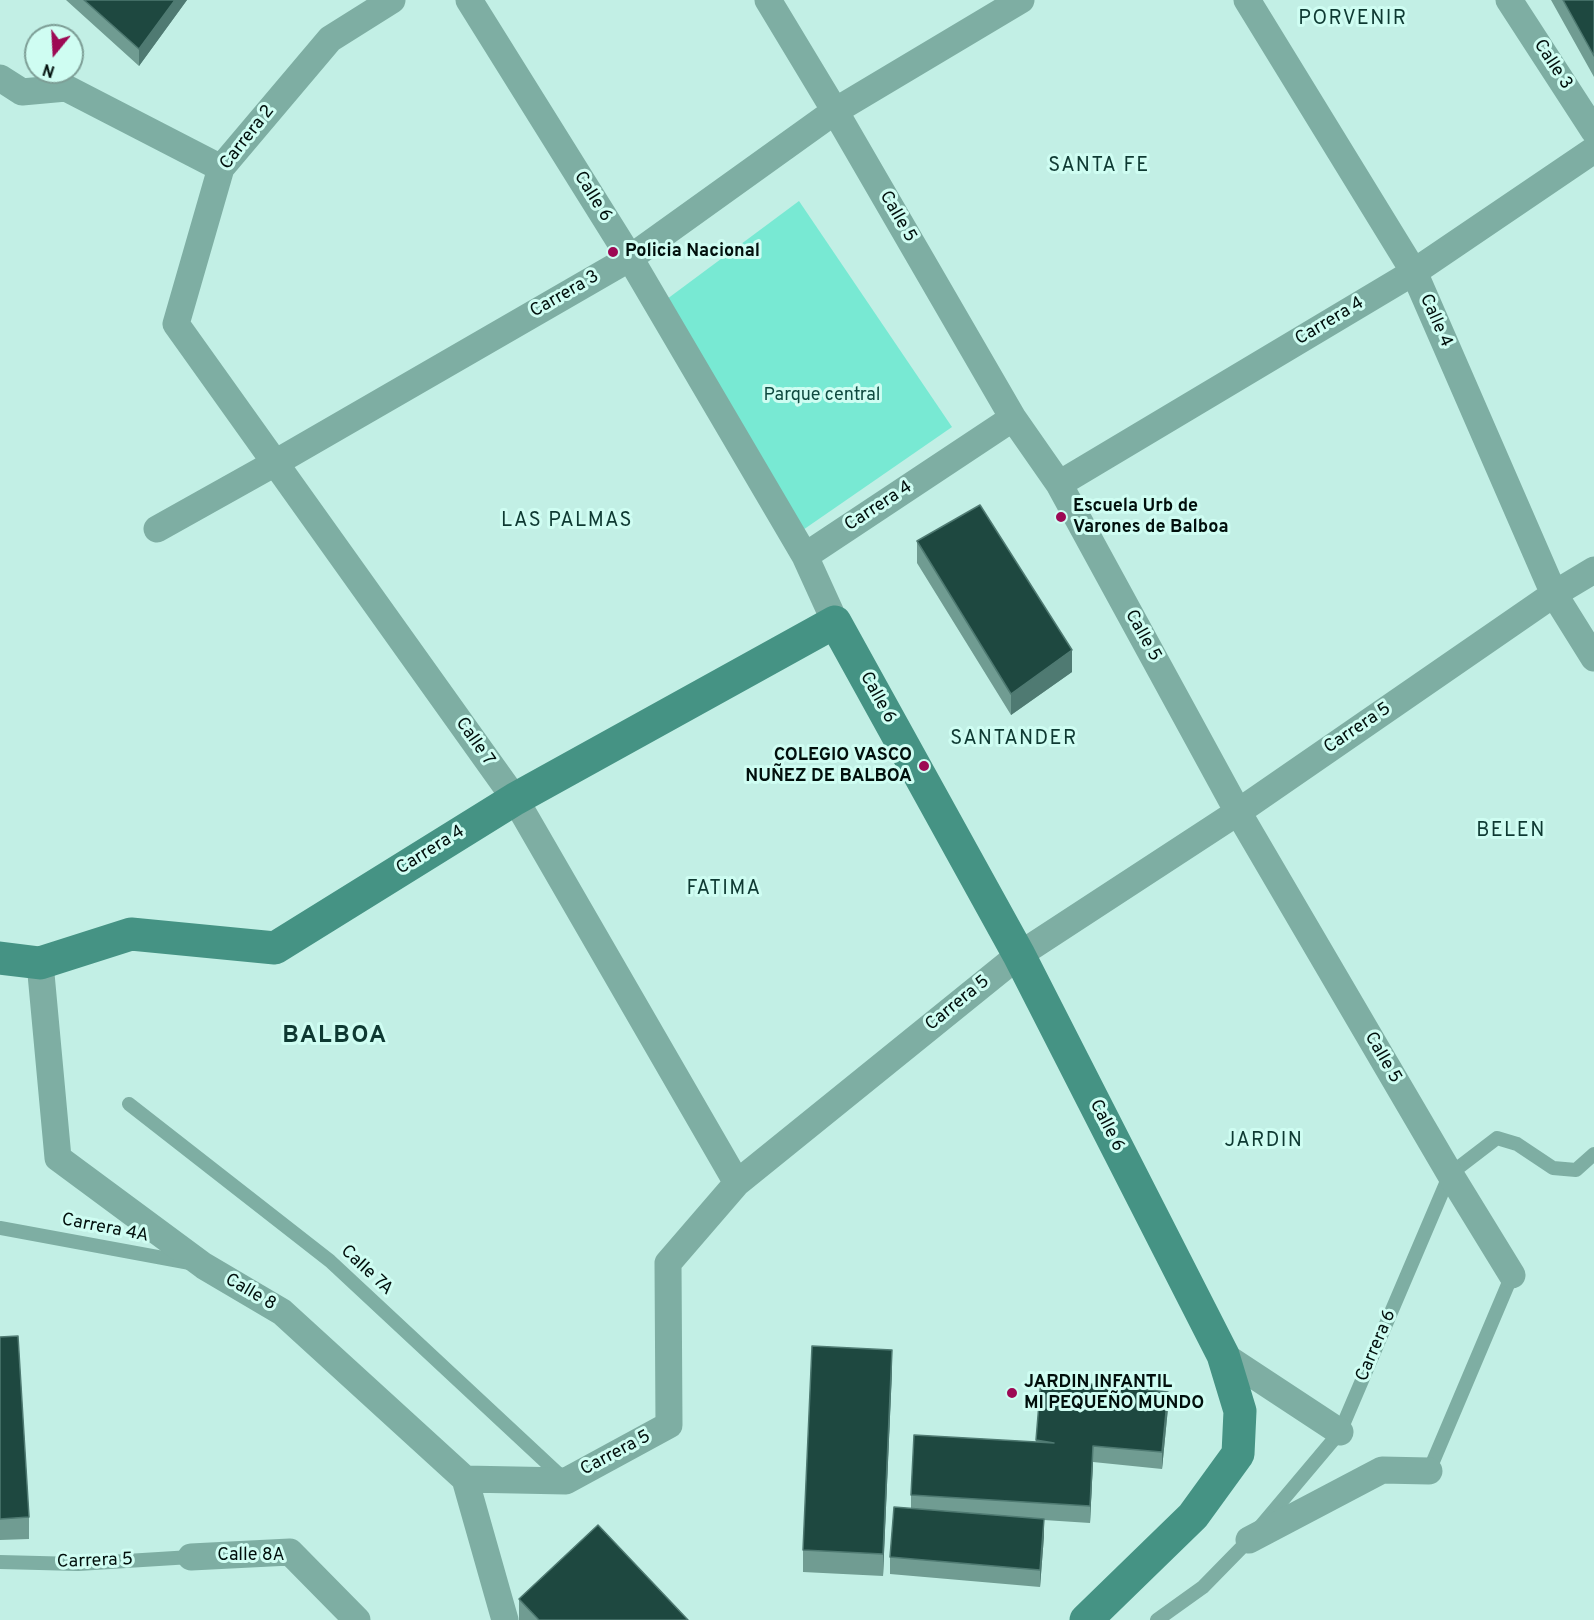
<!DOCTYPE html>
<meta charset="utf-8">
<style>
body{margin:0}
#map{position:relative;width:1594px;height:1620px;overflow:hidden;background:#c2efe5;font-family:Overpass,sans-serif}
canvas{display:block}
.north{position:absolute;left:24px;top:24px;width:60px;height:60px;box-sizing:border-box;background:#cffdf2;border:2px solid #7d9e96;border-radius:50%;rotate:198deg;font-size:16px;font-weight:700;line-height:24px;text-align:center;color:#010f0c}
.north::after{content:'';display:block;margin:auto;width:21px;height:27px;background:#9d0954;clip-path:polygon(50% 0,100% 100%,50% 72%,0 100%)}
</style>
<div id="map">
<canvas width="1594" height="1620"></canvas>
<div class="north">N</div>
</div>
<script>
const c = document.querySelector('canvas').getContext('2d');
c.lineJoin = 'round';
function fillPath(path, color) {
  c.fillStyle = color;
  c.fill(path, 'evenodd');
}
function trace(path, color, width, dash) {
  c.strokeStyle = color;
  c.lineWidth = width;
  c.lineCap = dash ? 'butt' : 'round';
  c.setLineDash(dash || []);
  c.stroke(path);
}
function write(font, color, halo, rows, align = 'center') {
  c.font = font + ' Overpass,sans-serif';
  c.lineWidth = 6;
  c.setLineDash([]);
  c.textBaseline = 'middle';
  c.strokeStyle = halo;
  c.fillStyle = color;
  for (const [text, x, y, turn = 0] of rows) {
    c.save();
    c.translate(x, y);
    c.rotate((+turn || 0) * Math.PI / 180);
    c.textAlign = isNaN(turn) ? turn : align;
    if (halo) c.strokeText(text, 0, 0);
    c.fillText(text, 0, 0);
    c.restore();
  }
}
fillPath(new Path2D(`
 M 799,201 L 952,427 L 800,532 L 659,305 Z`), '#78e9d3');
trace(new Path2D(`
 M 129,1104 L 330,1261 L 564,1479
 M 0,1228 L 190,1263
 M 1429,1471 L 1512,1275
 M 0,1562 L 78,1564 L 191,1557
 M 1157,1620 L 1203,1587 L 1249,1540 L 1340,1432 L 1450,1174 L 1497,1138 L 1517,1144 L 1553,1168 L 1576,1170 L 1594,1154`), '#7eaea3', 14);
trace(new Path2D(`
 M 392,0 L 330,39 L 221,168 L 176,324 L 515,799 L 737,1183
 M 469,0 L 630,258 L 805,556 L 835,622
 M 768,0 L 835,111 L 1013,418 L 1059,484 L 1238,812 L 1450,1174 L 1512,1275
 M 1247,0 L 1414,272 L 1554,594 L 1594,658
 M 1509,0 L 1594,131
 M 0,78 L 22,92 L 66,88 L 221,168
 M 1059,484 L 1414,272 L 1594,150
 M 157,529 L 275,463 L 630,258 L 835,111 L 1021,0
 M 805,556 L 1013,418
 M 40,963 L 58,1158 L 204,1266 L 282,1312 L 465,1479 L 505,1620
 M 1223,1355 L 1340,1432
 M 465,1479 L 566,1481 L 669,1425 L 668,1263 L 737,1183 L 1019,955 L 1238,812 L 1554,594 L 1594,570
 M 1249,1540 L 1382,1470 L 1429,1471
 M 191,1557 L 290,1552 L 357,1620`), '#7eaea3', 27);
trace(new Path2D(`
 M 0,958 L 40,963 L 131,934 L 275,948 L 515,799 L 835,622 L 1019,955 L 1223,1355 L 1240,1411 L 1238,1454 L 1193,1516 L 1086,1620`), '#459384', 33);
fillPath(new Path2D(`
 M 66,0 L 187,0 L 139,66 Z
 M 1551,0 L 1594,0 L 1594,77 Z
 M 917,541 L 1072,672 L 1011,715 L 917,563 Z
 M 0,1337 L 29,1517 L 29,1539 L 0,1540 Z
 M 892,1371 L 883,1576 L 803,1572 L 803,1550 Z
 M 1041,1379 L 1168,1408 L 1162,1469 L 1093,1462 L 1090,1523 L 1044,1520 L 1044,1536 L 1040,1587 L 890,1574 L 890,1557 L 911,1508 L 911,1495 L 1036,1442 Z
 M 519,1599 L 688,1620 L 519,1620 Z`), '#709c92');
fillPath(new Path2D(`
 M 175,0 L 187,0 L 139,66 L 139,49 Z
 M 1072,650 L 1072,672 L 1011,715 L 1011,694 Z
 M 892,1350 L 892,1371 L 883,1576 L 883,1554 Z
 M 1168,1392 L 1168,1408 L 1162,1469 L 1162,1452 Z
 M 1093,1446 L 1093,1462 L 1090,1523 L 1090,1506 Z
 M 1044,1519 L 1044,1536 L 1040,1587 L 1040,1570 Z`), '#4f7a72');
const building = new Path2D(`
 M 84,0 L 175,0 L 139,49 Z
 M 1563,0 L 1594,0 L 1594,56 Z
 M 980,505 L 1072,650 L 1011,694 L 917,541 Z
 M 18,1336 L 29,1517 L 0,1519 L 0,1337 Z
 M 812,1346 L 892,1350 L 883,1554 L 803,1550 Z
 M 1041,1379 L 1168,1392 L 1162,1452 L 1093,1446 L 1090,1506 L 911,1495 L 914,1435 L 1054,1443 L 1036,1440 Z
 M 894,1507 L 1044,1519 L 1040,1570 L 890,1557 Z
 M 598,1525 L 688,1620 L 539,1620 L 519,1599 Z`);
fillPath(building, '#1e4840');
trace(building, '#4f7a72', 1.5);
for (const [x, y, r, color] of [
 [613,252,6,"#9d0954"],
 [1061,517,6,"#9d0954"],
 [924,766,6,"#9d0954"],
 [1012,1393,6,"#9d0954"]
]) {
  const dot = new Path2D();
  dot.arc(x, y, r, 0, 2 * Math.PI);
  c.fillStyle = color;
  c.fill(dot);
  trace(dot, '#cffdf2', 2);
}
write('18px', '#010f0c', '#cffdf2', [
 ["Calle 3",1552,65,57],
 ["Carrera 2",248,138,-52],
 ["Calle 6",592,197,58],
 ["Calle 5",897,217,60],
 ["Carrera 3",565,295,-30],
 ["Calle 4",1435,321,66],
 ["Carrera 4",1330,322,-31],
 ["Carrera 4",879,507,-33],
 ["Calle 5",1142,636,61],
 ["Calle 6",877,698,61],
 ["Carrera 5",1358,729,-34],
 ["Calle 7",474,742,55],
 ["Carrera 4",431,851,-32],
 ["Carrera 5",958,1004,-39],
 ["Calle 5",1382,1058,60],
 ["Calle 6",1106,1126,63],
 ["Carrera 4A",105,1229,11],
 ["Calle 7A",366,1271,43],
 ["Calle 8",250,1293,30],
 ["Carrera 6",1377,1346,-67],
 ["Carrera 5",616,1454,-28],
 ["Calle 8A",251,1556],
 ["Carrera 5",95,1562,-2]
]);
write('bold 18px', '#010f0c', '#cffdf2', [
 ["Policia Nacional",625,252],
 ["Escuela Urb de",1073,507],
 ["Varones de Balboa",1073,528],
 ["COLEGIO VASCO",912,756,"right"],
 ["NUÑEZ DE BALBOA",912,777,"right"],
 ["JARDIN INFANTIL",1024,1383],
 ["MI PEQUEÑO MUNDO",1024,1404]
], 'left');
write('18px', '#0f493f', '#cffdf2', [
 ["Parque central",822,396]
]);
c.letterSpacing = '1.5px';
write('20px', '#0e3932', '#cffdf2', [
 ["PORVENIR",1353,20],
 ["SANTA FE",1099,167],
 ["LAS PALMAS",567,522],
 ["SANTANDER",1014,740],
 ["BELEN",1511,832],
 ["FATIMA",724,890],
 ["JARDIN",1264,1142]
]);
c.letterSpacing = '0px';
c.letterSpacing = '1.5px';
write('bold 24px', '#0e3932', '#cffdf2', [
 ["BALBOA",335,1037]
]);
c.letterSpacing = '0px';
</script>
